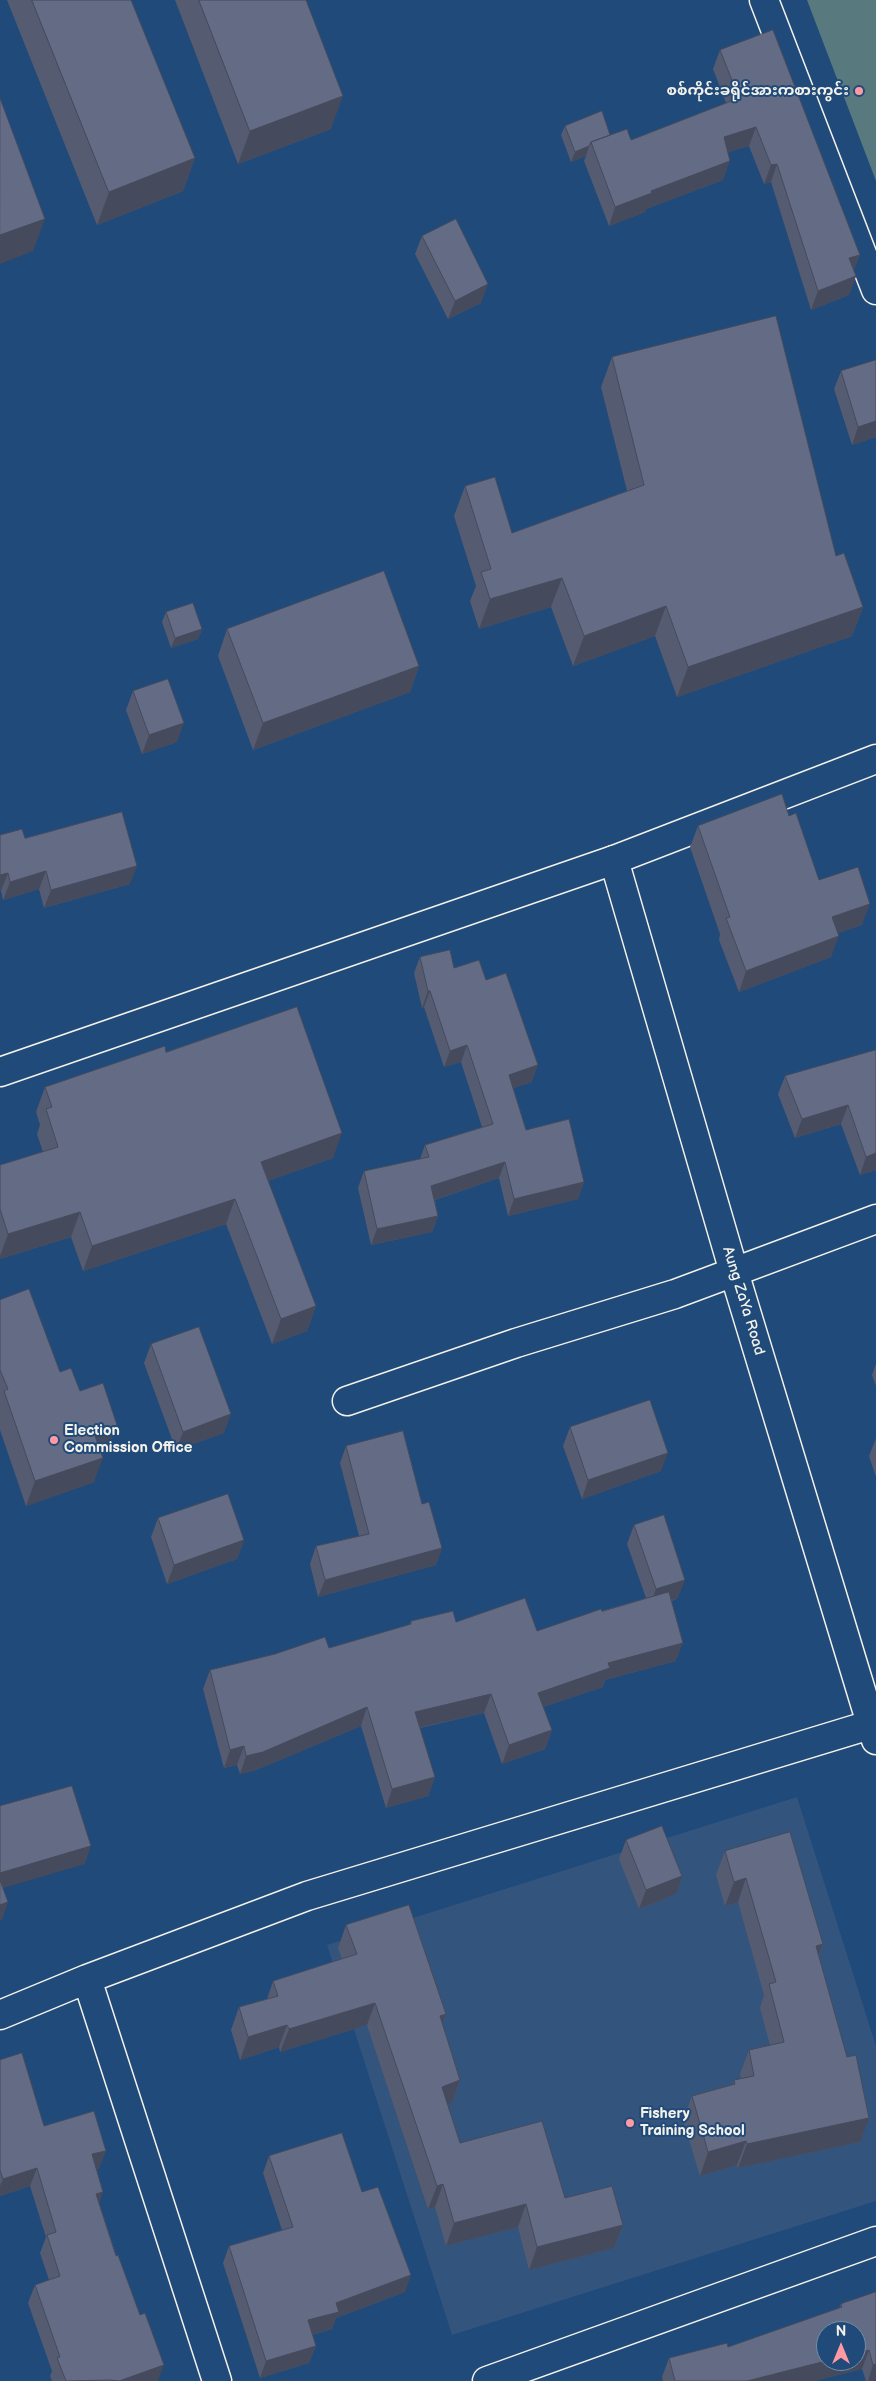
<!DOCTYPE html>
<meta charset="utf-8">
<style>
body{margin:0}
#map{position:relative;width:876px;height:2381px;overflow:hidden;background:#1f4a7a;font-family:"Balsamiq Sans",sans-serif}
canvas{display:block}
.north{position:absolute;left:816px;top:2321px;width:50px;height:50px;box-sizing:border-box;background:#1f4a7a;border:1px solid #748da6;border-radius:50%;rotate:0deg;font-size:14px;font-weight:700;line-height:20px;text-align:center;color:#f4f1e8}
.north::after{content:'';display:block;margin:auto;width:18px;height:22px;background:#ff9aa2;clip-path:polygon(50% 0,100% 100%,50% 72%,0 100%)}
</style>
<div id="map">
<canvas width="876" height="2381"></canvas>
<div class="north">N</div>
</div>
<script>
const c = document.querySelector('canvas').getContext('2d');
c.lineJoin = 'round';
function fillPath(path, color) {
  c.fillStyle = color;
  c.fill(path, 'evenodd');
}
function trace(path, color, width, dash) {
  c.strokeStyle = color;
  c.lineWidth = width;
  c.lineCap = dash ? 'butt' : 'round';
  c.setLineDash(dash || []);
  c.stroke(path);
}
function write(font, color, halo, rows, align = 'center') {
  c.font = font + ' "Balsamiq Sans","Noto Sans Myanmar",sans-serif';
  c.lineWidth = 4;
  c.setLineDash([]);
  c.textBaseline = 'middle';
  c.strokeStyle = halo;
  c.fillStyle = color;
  for (const [text, x, y, turn = 0] of rows) {
    c.save();
    c.translate(x, y);
    c.rotate((+turn || 0) * Math.PI / 180);
    c.textAlign = isNaN(turn) ? turn : align;
    if (halo) c.strokeText(text, 0, 0);
    c.fillText(text, 0, 0);
    c.restore();
  }
}
fillPath(new Path2D(`
 M 797,1797 L 876,2046 L 876,2201 L 452,2335 L 327,1945 Z`), '#33547d');
fillPath(new Path2D(`
 M 807,0 L 876,0 L 876,181 Z`), '#587a7e');
const street = new Path2D(`
 M 764,0 L 876,290
 M 614,860 L 734,1272 L 876,1740
 M 347,1401 L 516,1343 L 675,1294 L 876,1219
 M 87,1979 L 217,2381
 M 0,2015 L 87,1979 L 307,1896 L 876,1723
 M 487,2381 L 876,2241`);
const secondary = new Path2D(`
 M 0,1072 L 614,860 L 876,759`);
trace(street, '#f4f1e8', 31);
trace(secondary, '#f4f1e8', 31);
trace(street, '#1f4a7a', 28);
trace(secondary, '#1f4a7a', 28);
fillPath(new Path2D(`
 M 7,0 L 131,0 L 195,158 L 183,191 L 97,225 Z
 M 175,0 L 306,0 L 331,129 L 238,164 Z
 M 720,50 L 854,271 L 856,276 L 849,295 L 811,310 L 771,182 L 764,184 L 749,146 L 728,152 L 723,180 L 646,209 L 645,212 L 609,226 L 584,161 L 586,156 L 571,162 L 561,135 L 565,126 L 631,140 L 726,103 L 713,69 Z
 M 422,236 L 481,303 L 448,319 L 415,254 Z
 M 612,357 L 836,556 L 863,607 L 852,636 L 677,697 L 655,636 L 573,666 L 551,607 L 479,629 L 470,601 L 476,586 L 454,516 L 465,486 L 512,533 L 627,491 L 601,387 Z
 M 876,360 L 876,437 L 852,445 L 834,389 L 841,371 Z
 M 166,612 L 202,629 L 198,639 L 171,648 L 162,622 Z
 M 227,629 L 419,666 L 410,692 L 253,750 L 218,656 Z
 M 133,691 L 177,742 L 142,754 L 126,710 Z
 M 789,816 L 819,880 L 862,925 L 838,933 L 831,957 L 739,992 L 719,940 L 720,934 L 690,847 L 698,826 Z
 M 0,835 L 25,838 L 130,884 L 44,908 L 39,889 L 3,900 L 1,891 Z
 M 420,957 L 486,980 L 532,1082 L 513,1088 L 526,1130 L 584,1182 L 578,1199 L 508,1216 L 499,1178 L 435,1200 L 438,1216 L 432,1232 L 371,1245 L 358,1188 L 364,1171 L 420,1159 L 425,1145 L 482,1127 L 461,1062 L 444,1067 L 424,1007 L 422,1008 L 414,973 Z
 M 876,1050 L 876,1170 L 860,1175 L 841,1124 L 795,1138 L 778,1094 L 785,1076 Z
 M 166,1052 L 333,1158 L 268,1181 L 316,1306 L 307,1331 L 272,1344 L 226,1224 L 83,1271 L 71,1237 L 0,1259 L 0,1165 L 43,1152 L 37,1134 L 40,1125 L 36,1112 L 45,1087 Z
 M 0,1300 L 60,1372 L 80,1391 L 108,1450 L 101,1452 L 94,1482 L 26,1506 L 0,1430 Z
 M 151,1344 L 224,1433 L 176,1450 L 144,1363 Z
 M 876,1364 L 876,1386 L 872,1375 Z
 M 570,1427 L 661,1471 L 582,1499 L 563,1446 Z
 M 876,1438 L 876,1477 L 869,1456 Z
 M 346,1446 L 422,1504 L 442,1548 L 436,1565 L 318,1597 L 310,1564 L 316,1546 L 359,1536 L 340,1463 Z
 M 158,1518 L 244,1540 L 237,1559 L 167,1584 L 151,1537 Z
 M 634,1525 L 678,1598 L 672,1601 L 676,1661 L 605,1680 L 603,1687 L 543,1707 L 552,1730 L 545,1749 L 502,1764 L 484,1713 L 420,1728 L 435,1777 L 428,1796 L 386,1808 L 361,1726 L 256,1770 L 240,1774 L 237,1765 L 224,1768 L 203,1689 L 210,1670 L 329,1648 L 409,1625 L 411,1621 L 456,1622 L 537,1631 L 602,1611 L 646,1598 L 627,1544 Z
 M 626,1840 L 676,1894 L 639,1909 L 619,1859 Z
 M 725,1851 L 823,1944 L 819,1956 L 860,2142 L 738,2168 L 737,2165 L 700,2176 L 683,2120 L 692,2096 L 733,2084 L 734,2080 L 741,2079 L 740,2074 L 749,2050 L 770,2045 L 760,2008 L 764,1995 L 738,1902 L 725,1906 L 716,1875 Z
 M 346,1925 L 446,2014 L 442,2024 L 460,2080 L 452,2103 L 447,2105 L 460,2143 L 565,2198 L 623,2225 L 614,2248 L 529,2270 L 518,2227 L 446,2246 L 435,2207 L 428,2209 L 367,2025 L 280,2052 L 279,2047 L 240,2060 L 231,2030 L 239,2007 L 267,1999 L 273,1981 L 342,1959 L 338,1948 Z
 M 0,2060 L 44,2126 L 99,2169 L 96,2170 L 99,2203 L 158,2381 L 52,2381 L 50,2376 L 52,2371 L 28,2303 L 35,2285 L 49,2280 L 40,2253 L 46,2237 L 30,2186 L 0,2196 Z
 M 269,2156 L 362,2192 L 405,2292 L 336,2318 L 332,2329 L 312,2335 L 316,2346 L 309,2363 L 260,2378 L 223,2263 L 229,2246 L 282,2230 L 263,2173 Z
 M 876,2292 L 876,2381 L 866,2381 L 862,2369 L 814,2381 L 663,2381 L 662,2377 L 669,2358 L 728,2347 L 839,2308 L 841,2304 Z`), '#555c72');
fillPath(new Path2D(`
 M 343,96 L 331,129 L 238,164 L 250,131 Z
 M 756,127 L 749,146 L 717,156 L 724,137 Z
 M 589,146 L 586,156 L 571,162 L 575,152 Z
 M 195,158 L 183,191 L 97,225 L 109,192 Z
 M 730,161 L 723,180 L 646,209 L 645,212 L 609,226 L 615,207 L 651,191 Z
 M 777,164 L 771,182 L 764,184 L 771,165 Z
 M 45,219 L 33,251 L 0,264 L 0,235 Z
 M 860,255 L 853,273 L 849,258 Z
 M 856,276 L 849,295 L 811,310 L 818,291 Z
 M 488,284 L 481,303 L 448,319 L 455,301 Z
 M 876,421 L 876,437 L 852,445 L 858,427 Z
 M 562,578 L 551,607 L 479,629 L 490,599 Z
 M 666,606 L 655,636 L 573,666 L 584,636 Z
 M 863,607 L 852,636 L 677,697 L 688,667 Z
 M 202,629 L 198,639 L 171,648 L 175,638 Z
 M 419,666 L 410,692 L 253,750 L 263,723 Z
 M 184,723 L 177,742 L 142,754 L 149,735 Z
 M 137,866 L 130,884 L 44,908 L 51,890 Z
 M 46,871 L 39,889 L 3,900 L 10,882 Z
 M 8,873 L 1,891 L 0,891 L 0,875 Z
 M 870,904 L 862,925 L 824,938 L 832,917 Z
 M 839,936 L 831,957 L 739,992 L 746,971 Z
 M 428,991 L 430,991 L 424,1007 L 422,1008 Z
 M 467,1045 L 461,1062 L 444,1067 L 450,1051 Z
 M 538,1065 L 532,1082 L 503,1092 L 509,1075 Z
 M 848,1105 L 841,1124 L 795,1138 L 802,1119 Z
 M 342,1133 L 333,1158 L 252,1187 L 261,1162 Z
 M 876,1153 L 876,1170 L 860,1175 L 866,1157 Z
 M 505,1162 L 499,1178 L 425,1203 L 431,1186 Z
 M 584,1182 L 578,1199 L 508,1216 L 514,1199 Z
 M 235,1199 L 226,1224 L 83,1271 L 92,1246 Z
 M 80,1212 L 71,1237 L 0,1259 L 0,1256 L 8,1234 Z
 M 438,1216 L 432,1232 L 371,1245 L 377,1229 Z
 M 316,1306 L 307,1331 L 272,1344 L 281,1319 Z
 M 231,1414 L 224,1433 L 176,1450 L 183,1432 Z
 M 117,1425 L 108,1450 L 85,1458 L 94,1433 Z
 M 668,1453 L 661,1471 L 582,1499 L 588,1480 Z
 M 103,1458 L 94,1482 L 26,1506 L 35,1481 Z
 M 244,1540 L 237,1559 L 167,1584 L 174,1565 Z
 M 442,1548 L 436,1565 L 318,1597 L 325,1580 Z
 M 685,1580 L 678,1598 L 649,1608 L 656,1589 Z
 M 683,1643 L 676,1661 L 605,1680 L 603,1687 L 531,1711 L 538,1693 L 608,1663 Z
 M 491,1694 L 484,1713 L 408,1730 L 415,1712 Z
 M 367,1707 L 361,1726 L 256,1770 L 240,1774 L 246,1756 Z
 M 552,1730 L 545,1749 L 502,1764 L 509,1745 Z
 M 244,1746 L 237,1765 L 224,1768 L 230,1750 Z
 M 435,1777 L 428,1796 L 386,1808 L 392,1789 Z
 M 91,1846 L 85,1864 L 0,1889 L 0,1873 Z
 M 682,1876 L 676,1894 L 639,1909 L 646,1890 Z
 M 746,1878 L 738,1902 L 725,1906 L 734,1882 Z
 M 8,1902 L 2,1920 L 0,1921 L 0,1905 Z
 M 823,1944 L 814,1968 L 816,1946 Z
 M 375,2003 L 367,2025 L 280,2052 L 289,2029 Z
 M 446,2014 L 438,2037 L 440,2016 Z
 M 287,2025 L 279,2047 L 240,2060 L 248,2037 Z
 M 460,2080 L 452,2103 L 433,2109 L 442,2087 Z
 M 869,2118 L 860,2142 L 738,2168 L 747,2144 Z
 M 746,2141 L 737,2165 L 700,2176 L 708,2152 Z
 M 106,2151 L 99,2169 L 85,2172 L 92,2154 Z
 M 37,2168 L 30,2186 L 0,2196 L 0,2186 L 3,2179 Z
 M 443,2184 L 435,2207 L 428,2209 L 437,2186 Z
 M 103,2192 L 97,2210 L 96,2194 Z
 M 526,2204 L 518,2227 L 446,2246 L 454,2223 Z
 M 623,2225 L 614,2248 L 529,2270 L 537,2247 Z
 M 411,2275 L 405,2292 L 336,2318 L 332,2329 L 302,2338 L 308,2320 L 336,2303 Z
 M 316,2346 L 309,2363 L 260,2378 L 266,2361 Z
 M 869,2350 L 862,2369 L 814,2381 L 747,2381 L 826,2361 L 856,2361 L 856,2354 Z
 M 876,2364 L 876,2381 L 868,2381 L 873,2365 Z
 M 164,2365 L 158,2381 L 119,2381 Z`), '#454b5d');
const building = new Path2D(`
 M 32,0 L 131,0 L 195,158 L 109,192 Z
 M 199,0 L 306,0 L 343,96 L 250,131 Z
 M 773,30 L 860,255 L 849,258 L 856,276 L 818,291 L 777,164 L 771,165 L 756,127 L 724,137 L 730,161 L 651,191 L 652,193 L 615,207 L 591,142 L 627,129 L 631,140 L 739,98 L 720,50 Z
 M 0,98 L 45,219 L 0,235 Z
 M 602,111 L 610,135 L 591,142 L 589,146 L 575,152 L 565,126 Z
 M 456,219 L 488,284 L 455,301 L 422,236 Z
 M 776,316 L 836,556 L 844,553 L 863,607 L 688,667 L 666,606 L 584,636 L 562,578 L 490,599 L 481,572 L 491,569 L 465,486 L 495,477 L 512,533 L 644,485 L 612,357 Z
 M 876,360 L 876,421 L 858,427 L 841,371 Z
 M 384,571 L 419,666 L 263,723 L 227,629 Z
 M 193,603 L 202,629 L 175,638 L 166,612 Z
 M 168,679 L 184,723 L 149,735 L 133,691 Z
 M 782,794 L 789,816 L 796,813 L 819,880 L 858,867 L 870,904 L 832,917 L 839,936 L 746,971 L 726,918 L 730,917 L 698,826 Z
 M 122,812 L 137,866 L 51,890 L 46,871 L 10,882 L 8,873 L 0,875 L 0,835 L 22,829 L 25,838 Z
 M 450,950 L 454,968 L 479,960 L 486,980 L 506,973 L 538,1065 L 509,1075 L 526,1130 L 569,1119 L 584,1182 L 514,1199 L 505,1162 L 431,1186 L 438,1216 L 377,1229 L 364,1171 L 429,1157 L 425,1145 L 493,1124 L 467,1045 L 450,1051 L 430,991 L 428,991 L 420,957 Z
 M 297,1007 L 342,1133 L 261,1162 L 316,1306 L 281,1319 L 235,1199 L 92,1246 L 80,1212 L 8,1234 L 0,1209 L 0,1165 L 58,1147 L 46,1109 L 52,1107 L 45,1087 L 165,1046 L 166,1052 Z
 M 876,1050 L 876,1153 L 866,1157 L 848,1105 L 802,1119 L 785,1076 Z
 M 29,1289 L 60,1372 L 71,1368 L 80,1391 L 103,1383 L 117,1425 L 94,1433 L 103,1458 L 35,1481 L 4,1391 L 8,1389 L 0,1370 L 0,1300 Z
 M 199,1327 L 231,1414 L 183,1432 L 151,1344 Z
 M 650,1400 L 668,1453 L 588,1480 L 570,1427 Z
 M 403,1431 L 422,1504 L 429,1502 L 442,1548 L 325,1580 L 316,1546 L 369,1534 L 346,1446 Z
 M 228,1494 L 244,1540 L 174,1565 L 158,1518 Z
 M 664,1515 L 685,1580 L 656,1589 L 634,1525 Z
 M 669,1592 L 683,1643 L 608,1663 L 610,1668 L 538,1693 L 552,1730 L 509,1745 L 491,1694 L 415,1712 L 435,1777 L 392,1789 L 367,1707 L 263,1752 L 246,1756 L 244,1746 L 230,1750 L 210,1670 L 275,1654 L 325,1637 L 329,1648 L 411,1624 L 411,1621 L 453,1611 L 456,1622 L 525,1598 L 537,1631 L 601,1609 L 602,1611 Z
 M 72,1786 L 91,1846 L 0,1873 L 0,1806 Z
 M 662,1826 L 682,1876 L 646,1890 L 626,1840 Z
 M 790,1832 L 823,1944 L 816,1946 L 847,2057 L 856,2055 L 869,2118 L 747,2144 L 746,2141 L 708,2152 L 692,2096 L 735,2084 L 734,2080 L 754,2076 L 749,2050 L 784,2042 L 769,1984 L 776,1982 L 746,1878 L 734,1882 L 725,1851 Z
 M 0,1880 L 8,1902 L 0,1905 Z
 M 409,1905 L 446,2014 L 440,2016 L 460,2080 L 442,2087 L 460,2143 L 542,2121 L 565,2198 L 612,2186 L 623,2225 L 537,2247 L 526,2204 L 454,2223 L 443,2184 L 437,2186 L 375,2003 L 289,2029 L 287,2025 L 248,2037 L 239,2007 L 278,1996 L 273,1981 L 357,1954 L 346,1925 Z
 M 22,2053 L 44,2126 L 94,2111 L 106,2151 L 92,2154 L 103,2192 L 96,2194 L 116,2256 L 118,2255 L 140,2315 L 145,2313 L 164,2365 L 119,2381 L 111,2380 L 66,2381 L 57,2358 L 60,2357 L 35,2285 L 60,2276 L 47,2235 L 56,2232 L 37,2168 L 3,2179 L 0,2170 L 0,2060 Z
 M 342,2133 L 362,2192 L 378,2187 L 411,2275 L 336,2303 L 339,2312 L 308,2320 L 316,2346 L 266,2361 L 229,2246 L 293,2227 L 269,2156 Z
 M 876,2292 L 876,2364 L 873,2365 L 869,2350 L 856,2354 L 856,2331 L 826,2331 L 826,2361 L 747,2381 L 675,2381 L 669,2358 L 727,2343 L 728,2347 L 842,2307 L 841,2304 Z`);
fillPath(building, '#636b85');
trace(building, '#454b5d', 1);
for (const [x, y, r, color] of [
 [859,91,5,"#ff9aa2"],
 [54,1440,5,"#ff9aa2"],
 [630,2123,5,"#ff9aa2"]
]) {
  const dot = new Path2D();
  dot.arc(x, y, r, 0, 2 * Math.PI);
  c.fillStyle = color;
  c.fill(dot);
  trace(dot, '#1f4a7a', 2);
}
write('bold 15px', '#f4f1e8', '#1f4a7a', [
 ["စစ်ကိုင်းခရိုင်အားကစားကွင်း",849,91,"right"],
 ["Election",64,1431],
 ["Commission Office",64,1448],
 ["Fishery",640,2114],
 ["Training School",640,2131]
], 'left');
write('15px', '#f4f1e8', '#1f4a7a', [
 ["Aung ZaYa Road",743,1301,73]
]);
</script>
